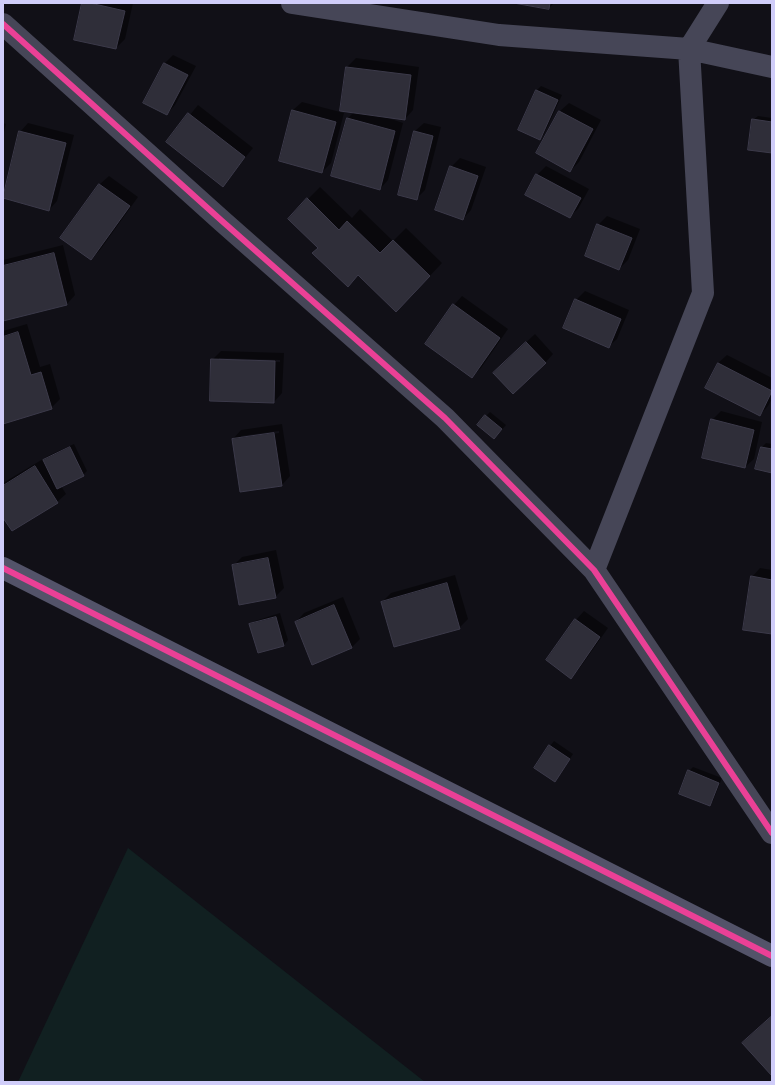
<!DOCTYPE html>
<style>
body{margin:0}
#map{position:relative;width:775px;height:1085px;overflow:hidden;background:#111017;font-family:"DejaVu Sans",sans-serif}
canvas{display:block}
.frame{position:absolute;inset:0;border:4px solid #d0cdf9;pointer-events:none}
</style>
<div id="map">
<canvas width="775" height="1085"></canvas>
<div class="frame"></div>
</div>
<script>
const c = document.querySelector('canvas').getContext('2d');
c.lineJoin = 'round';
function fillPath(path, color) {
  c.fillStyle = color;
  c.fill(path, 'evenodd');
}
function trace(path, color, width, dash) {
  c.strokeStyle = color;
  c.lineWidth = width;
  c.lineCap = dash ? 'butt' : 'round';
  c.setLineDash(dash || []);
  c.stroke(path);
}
fillPath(new Path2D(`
 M 128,848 L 425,1082 L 18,1082 Z`), '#112021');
fillPath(new Path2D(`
 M 83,3 L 133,3 L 125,39 L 116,48 Z
 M 520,3 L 554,3 L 549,8 Z
 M 173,55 L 196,66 L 175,105 L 167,114 L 145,102 L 165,63 Z
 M 356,58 L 419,67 L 413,110 L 405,119 L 382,116 L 403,123 L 388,180 L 380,189 L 348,118 L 354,112 L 341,110 L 347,67 Z
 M 541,86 L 562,95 L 544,134 L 540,138 L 520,129 L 537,90 Z
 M 302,102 L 344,113 L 331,163 L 322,172 L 280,160 L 293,110 Z
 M 569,103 L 601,120 L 579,162 L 570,171 L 537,153 L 560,111 Z
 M 198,105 L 253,148 L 223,185 L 168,142 Z
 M 758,116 L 772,118 L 772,152 L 753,120 Z
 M 3,123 L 6,124 L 3,136 Z
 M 28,123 L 74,135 L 57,201 L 49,210 L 20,132 Z
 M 424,123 L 441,127 L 425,190 L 416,199 L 415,131 Z
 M 460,158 L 486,167 L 471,210 L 463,219 L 451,167 Z
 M 546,166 L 589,189 L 578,209 L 569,217 L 537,175 Z
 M 109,176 L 138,197 L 100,250 L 91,259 L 62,237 L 100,184 Z
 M 320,187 L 352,218 L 360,209 L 393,241 L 406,228 L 442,263 L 409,298 L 359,274 L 319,248 L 308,199 Z
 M 607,216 L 640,229 L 628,260 L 619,269 L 598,225 Z
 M 63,245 L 75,295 L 67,304 L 3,320 L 3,260 Z
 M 585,291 L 629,310 L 617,339 L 608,347 L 576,300 Z
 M 462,296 L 508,329 L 481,368 L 472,376 L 454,305 Z
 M 27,324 L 40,367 L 50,364 L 60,399 L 51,408 L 3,422 L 3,331 Z
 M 535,334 L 553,354 L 545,363 L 503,364 Z
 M 221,351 L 284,353 L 282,393 L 274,402 L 212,360 ZM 219,358 L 280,360 L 280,362 L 219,360 Z
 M 727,355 L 772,378 L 772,399 L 768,406 L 760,415 L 718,363 Z
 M 721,411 L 762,422 L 754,459 L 745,467 L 712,420 Z
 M 490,412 L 506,425 L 499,433 L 486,416 Z
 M 282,424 L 290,476 L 282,485 L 233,439 L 241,430 ZM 279,431 L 279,433 L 241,438 L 241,436 Z
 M 766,443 L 772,444 L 772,472 L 756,468 L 762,447 Z
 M 74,444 L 87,471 L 83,475 L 61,486 L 66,494 L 57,502 L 3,516 L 3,483 L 48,456 Z
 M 276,550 L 284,588 L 275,597 L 233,566 L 242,557 Z
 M 760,568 L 772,570 L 772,633 L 752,577 Z
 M 455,575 L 468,619 L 459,628 L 382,602 L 391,593 Z
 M 343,597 L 360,639 L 351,648 L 296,622 L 304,613 Z
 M 584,611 L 608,628 L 579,669 L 571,677 L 576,620 Z
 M 280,613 L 288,640 L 284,645 L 259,652 L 251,625 L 255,621 Z
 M 554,741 L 573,754 L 555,781 L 550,746 Z
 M 693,767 L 722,778 L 713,801 L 709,805 L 689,771 Z`), '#0007');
const building = new Path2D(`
 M 82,3 L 90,3 L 125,11 L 116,49 L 74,40 Z
 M 514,3 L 550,3 L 549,9 Z
 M 164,63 L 188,75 L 167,115 L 143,103 Z
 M 346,67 L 411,75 L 405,120 L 340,111 Z
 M 536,90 L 558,100 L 540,140 L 518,130 Z
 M 292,110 L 336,122 L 322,173 L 279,161 Z
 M 559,111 L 593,129 L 570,172 L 536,153 Z
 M 188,113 L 245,157 L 223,187 L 166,142 Z
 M 347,118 L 395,131 L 380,190 L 331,176 Z
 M 752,119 L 772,122 L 772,153 L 748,150 Z
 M 19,131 L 66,143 L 49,211 L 3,198 Z
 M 414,131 L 433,136 L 417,200 L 398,195 Z
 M 450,166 L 478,176 L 463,220 L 435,210 Z
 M 536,174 L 581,198 L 570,218 L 525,195 Z
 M 99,184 L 130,206 L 91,260 L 60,238 Z
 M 307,198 L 339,230 L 347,221 L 380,253 L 393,240 L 430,276 L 396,312 L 358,275 L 348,287 L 312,253 L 318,248 L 288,219 Z
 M 597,224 L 632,238 L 619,270 L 585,256 Z
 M 54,253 L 67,305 L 3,321 L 3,266 Z
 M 575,299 L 621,319 L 609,348 L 563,328 Z
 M 453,304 L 500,338 L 472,378 L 425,344 Z
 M 18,332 L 31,375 L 41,372 L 52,409 L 3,424 L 3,337 Z
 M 526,342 L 546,363 L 513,394 L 493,373 Z
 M 211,359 L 275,361 L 274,403 L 210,401 Z
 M 718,363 L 772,391 L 760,416 L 705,388 Z
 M 485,415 L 502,429 L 494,439 L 477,425 Z
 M 711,419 L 754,430 L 745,468 L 702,458 Z
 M 274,433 L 282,486 L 240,492 L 232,439 Z
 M 70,447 L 84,476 L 57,489 L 43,460 Z
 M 761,447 L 772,449 L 772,473 L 755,469 Z
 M 35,466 L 58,503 L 12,531 L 3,518 L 3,486 Z
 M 268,558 L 276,598 L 239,605 L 232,565 Z
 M 751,576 L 772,580 L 772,634 L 743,630 Z
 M 447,583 L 460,629 L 394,647 L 381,602 Z
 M 334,605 L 352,648 L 312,665 L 295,622 Z
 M 276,617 L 284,646 L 258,653 L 249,624 Z
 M 575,619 L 600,637 L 571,679 L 546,660 Z
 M 549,745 L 570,759 L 555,782 L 534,768 Z
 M 688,770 L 719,783 L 710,806 L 679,794 Z
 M 772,1016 L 772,1076 L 742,1043 Z`);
fillPath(building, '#2f2e39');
trace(building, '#3c3a4a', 1);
trace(new Path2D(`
 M 292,3 L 499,35 L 689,49 L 772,67
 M 3,24 L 222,221 L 445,418 L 594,570 L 772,833
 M 594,570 L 703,293 L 689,49 L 718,3`), '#464657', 22);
trace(new Path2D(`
 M 3,568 L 772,956`), '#535369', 22);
trace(new Path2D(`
 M 3,24 L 222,221 L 445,418 L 594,570 L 772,833
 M 3,568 L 772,956`), '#ea4096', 6);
</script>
